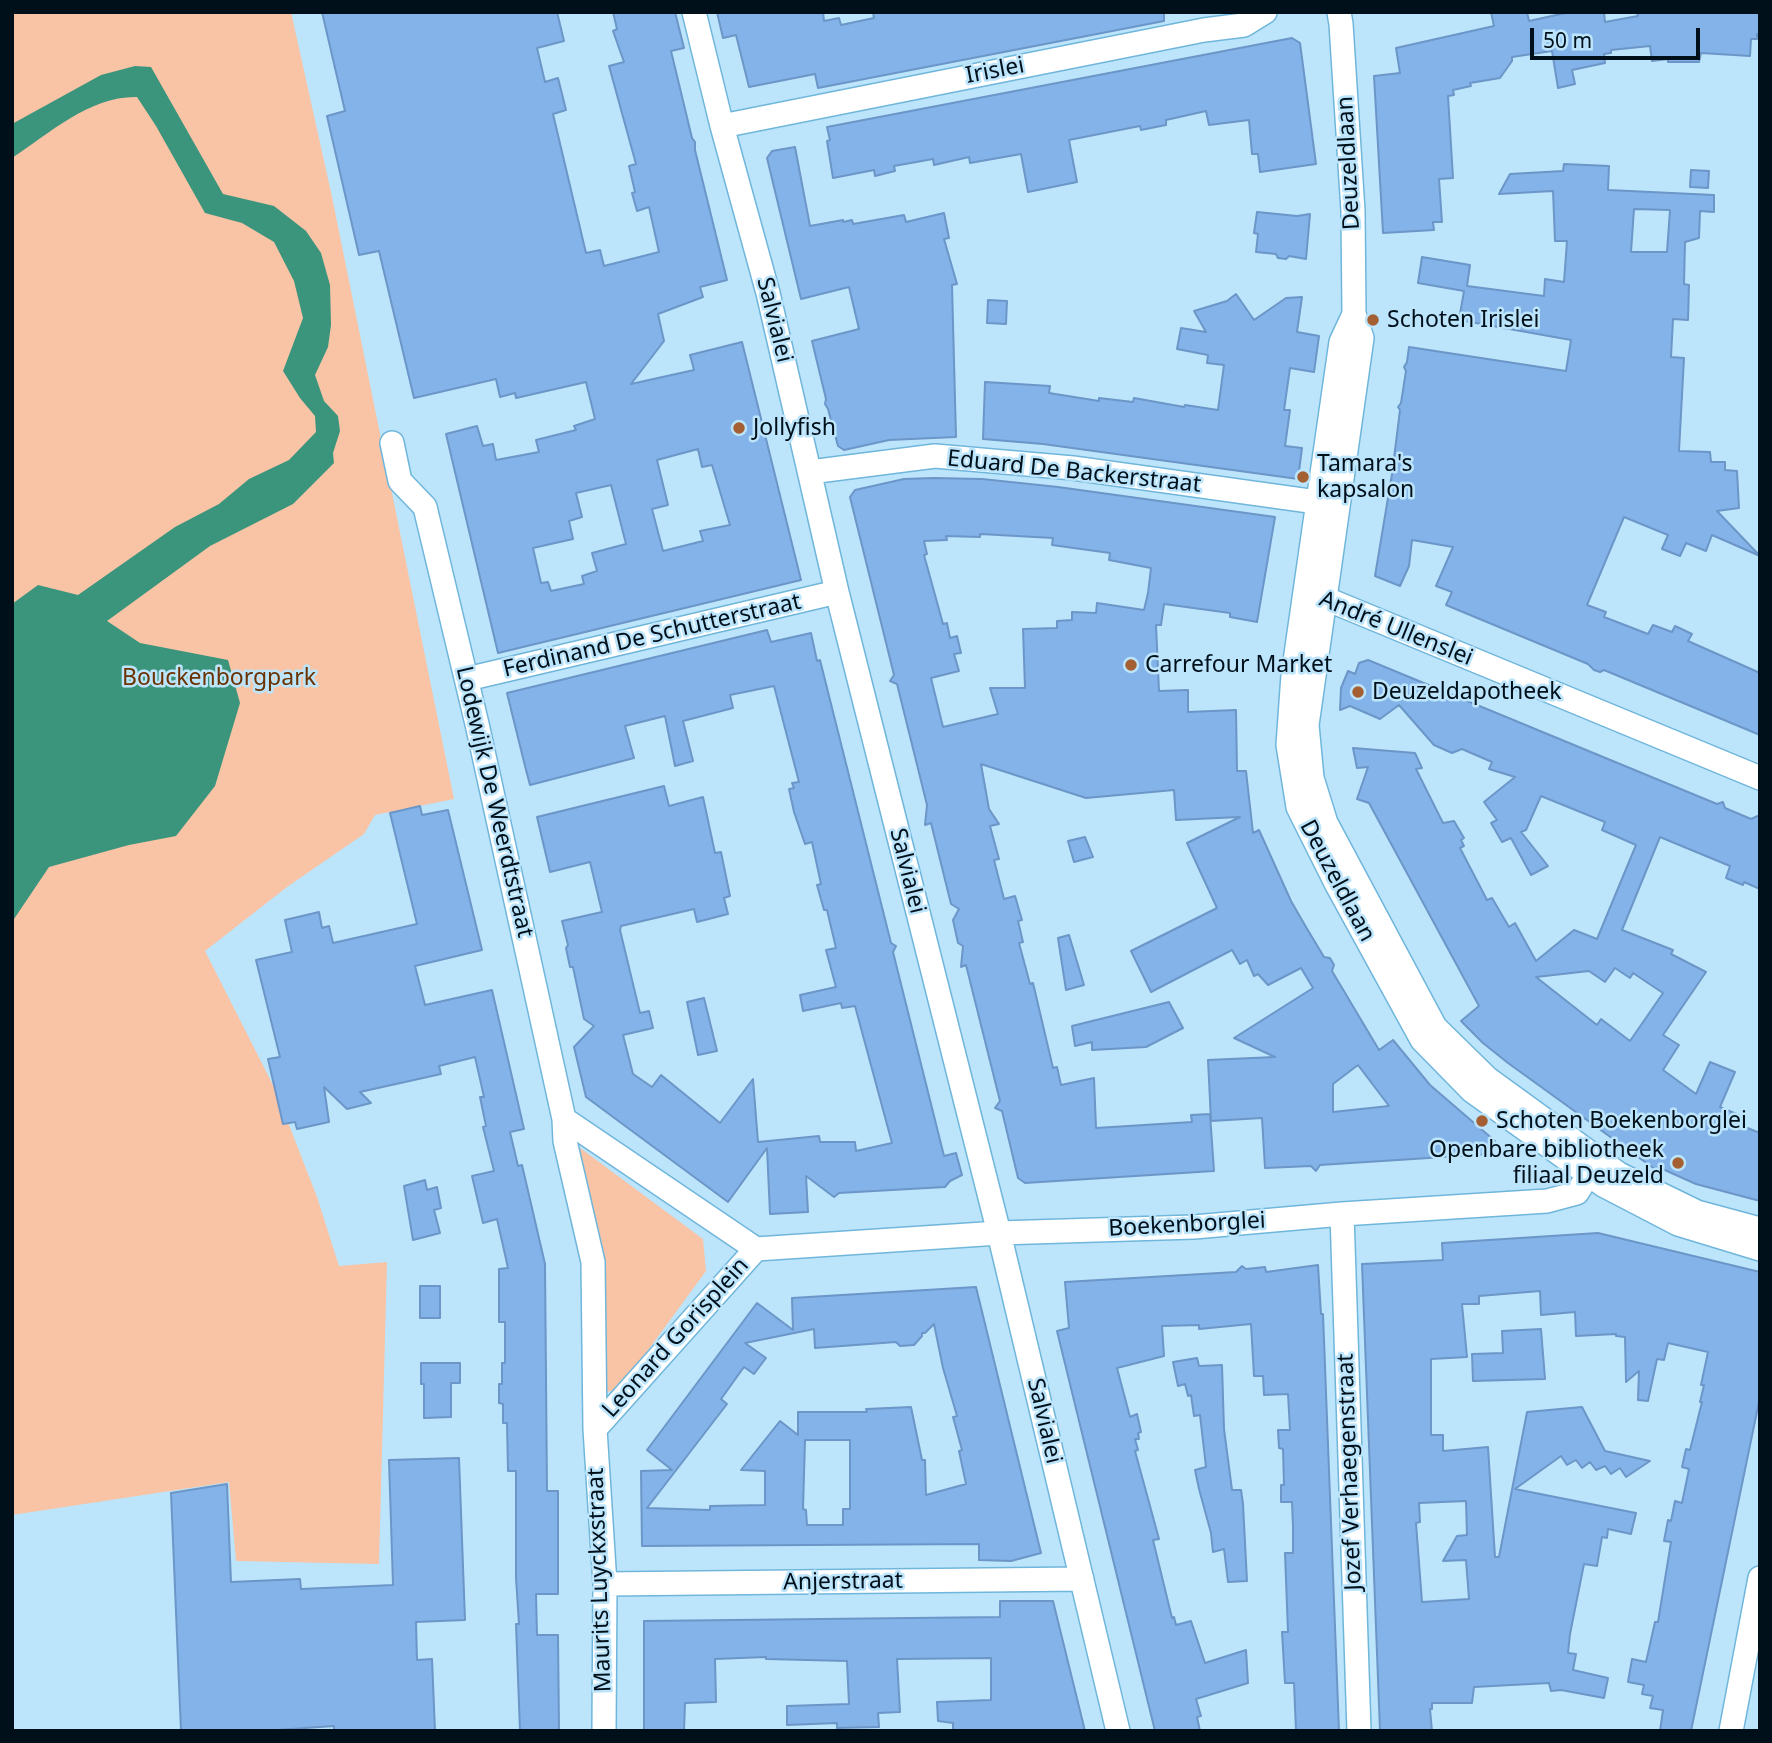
<!DOCTYPE html>
<meta charset="utf-8">
<style>
body{margin:0}
#map{position:relative;width:1772px;height:1743px;overflow:hidden;background:#bce5fc;font-family:"Noto Sans",sans-serif}
canvas{display:block}
.frame{position:absolute;inset:0;border:14px solid #00101b;pointer-events:none}
.scale{position:absolute;left:1530px;top:28px;width:170px;height:32px;box-sizing:border-box;border:4px solid #00101b;border-top:0;padding-left:9px;font-size:21px;line-height:24px;white-space:nowrap;color:#00101b;-webkit-text-stroke:5px #bce5fc;paint-order:stroke}
</style>
<div id="map">
<canvas width="1772" height="1743"></canvas>
<div class="frame"></div>
<div class="scale">50 m</div>
</div>
<script>
const c = document.querySelector('canvas').getContext('2d');
c.lineJoin = 'round';
function fillPath(path, color) {
  c.fillStyle = color;
  c.fill(path, 'evenodd');
}
function trace(path, color, width, dash) {
  c.strokeStyle = color;
  c.lineWidth = width;
  c.lineCap = dash ? 'butt' : 'round';
  c.setLineDash(dash || []);
  c.stroke(path);
}
function write(font, color, halo, rows, align = 'center') {
  c.font = font + ' "Noto Sans",sans-serif';
  c.lineWidth = 5;
  c.setLineDash([]);
  c.textBaseline = 'middle';
  c.strokeStyle = halo;
  c.fillStyle = color;
  for (const [text, x, y, turn = 0] of rows) {
    c.save();
    c.translate(x, y);
    c.rotate((+turn || 0) * Math.PI / 180);
    c.textAlign = isNaN(turn) ? turn : align;
    if (halo) c.strokeText(text, 0, 0);
    c.fillText(text, 0, 0);
    c.restore();
  }
}
fillPath(new Path2D(`
 M 12,12 L 291,12 L 332,197 L 454,799 L 375,815 L 364,834 L 287,887 L 205,951 L 275,1089 L 317,1197 L 339,1266 L 387,1262 L 379,1564 L 236,1561 L 229,1482 L 12,1515 Z
 M 572,1142 L 703,1239 L 706,1271 L 619,1390 L 598,1393 Z`), '#f8c4a5');
fillPath(new Path2D(`
 M 135,66 L 151,67 L 223,194 L 274,206 L 306,231 L 321,253 L 330,285 L 331,325 L 328,347 L 315,375 L 324,401 L 338,416 L 340,431 L 333,453 L 334,463 L 293,504 L 210,546 L 107,621 L 140,643 L 228,660 L 240,703 L 215,786 L 176,836 L 129,845 L 49,867 L 12,922 L 12,604 L 38,585 L 78,595 L 175,527 L 219,504 L 249,479 L 289,460 L 316,432 L 315,416 L 300,398 L 283,371 L 303,318 L 294,281 L 274,242 L 242,223 L 205,213 L 156,126 L 137,97 C 90,96 50,133 12,158 L 12,124 L 101,75 Z`), '#3b947c');
const building = new Path2D(`
 M 322,12 L 557,12 L 564,41 L 537,48 L 545,82 L 558,78 L 566,110 L 553,114 L 586,253 L 600,250 L 604,266 L 659,252 L 649,207 L 637,211 L 632,193 L 635,192 L 629,166 L 636,164 L 609,66 L 624,62 L 613,31 L 617,29 L 613,12 L 675,12 L 684,48 L 671,51 L 692,138 L 695,142 L 695,150 L 727,280 L 700,287 L 703,297 L 658,314 L 664,341 L 631,384 L 694,370 L 690,355 L 742,342 L 801,580 L 498,653 L 446,434 L 477,426 L 483,446 L 493,444 L 496,460 L 539,452 L 536,440 L 576,430 L 574,426 L 595,419 L 586,382 L 516,398 L 515,393 L 500,397 L 496,379 L 414,398 L 379,251 L 359,255 L 327,116 L 345,111 ZM 698,449 L 702,467 L 712,465 L 730,525 L 700,531 L 703,541 L 663,551 L 652,509 L 668,505 L 657,460 ZM 611,485 L 626,544 L 592,553 L 597,571 L 582,576 L 584,584 L 551,591 L 548,582 L 541,583 L 533,548 L 573,539 L 569,521 L 582,517 L 576,493 Z
 M 717,12 L 823,12 L 824,21 L 839,18 L 841,25 L 874,18 L 873,12 L 1164,12 L 1164,21 L 818,88 L 815,74 L 749,87 L 736,35 L 723,38 Z
 M 1491,12 L 1527,12 L 1529,21 L 1570,12 L 1604,12 L 1605,22 L 1638,16 L 1637,12 L 1760,12 L 1760,34 L 1757,34 L 1757,39 L 1751,39 L 1750,56 L 1701,53 L 1699,62 L 1668,62 L 1668,59 L 1652,61 L 1650,46 L 1611,50 L 1611,53 L 1604,54 L 1605,63 L 1572,70 L 1575,84 L 1558,88 L 1552,51 L 1512,57 L 1512,61 L 1500,78 L 1470,83 L 1471,86 L 1453,90 L 1454,95 L 1448,96 L 1453,178 L 1439,179 L 1442,222 L 1433,222 L 1434,230 L 1383,233 L 1374,76 L 1400,73 L 1396,48 L 1494,26 Z
 M 1292,38 L 1300,43 L 1316,164 L 1260,172 L 1258,154 L 1252,154 L 1249,120 L 1209,125 L 1206,111 L 1166,120 L 1166,125 L 1141,130 L 1140,126 L 1069,140 L 1077,182 L 1028,192 L 1021,154 L 970,163 L 969,157 L 934,165 L 933,159 L 894,166 L 895,171 L 875,176 L 874,170 L 833,178 L 827,141 L 830,140 L 827,127 Z
 M 795,147 L 810,226 L 843,220 L 843,222 L 852,220 L 853,224 L 904,215 L 906,222 L 944,213 L 949,238 L 944,239 L 957,284 L 952,285 L 956,437 L 889,440 L 844,450 L 838,446 L 828,409 L 825,404 L 826,399 L 812,341 L 859,329 L 849,287 L 801,299 L 767,158 L 772,151 Z
 M 1564,164 L 1609,166 L 1608,190 L 1714,195 L 1714,212 L 1700,211 L 1699,238 L 1685,242 L 1684,284 L 1689,285 L 1688,320 L 1673,319 L 1671,357 L 1684,358 L 1679,451 L 1710,452 L 1711,462 L 1725,462 L 1725,470 L 1737,471 L 1739,508 L 1717,511 L 1760,556 L 1712,535 L 1706,551 L 1686,543 L 1680,556 L 1662,549 L 1668,535 L 1624,517 L 1587,605 L 1606,612 L 1604,617 L 1648,634 L 1653,625 L 1672,632 L 1675,626 L 1692,634 L 1688,641 L 1760,673 L 1760,735 L 1604,670 L 1600,672 L 1594,670 L 1588,664 L 1446,605 L 1452,592 L 1436,586 L 1453,547 L 1412,540 L 1409,566 L 1400,586 L 1375,576 L 1392,474 L 1400,410 L 1398,407 L 1401,403 L 1406,371 L 1404,367 L 1407,362 L 1409,347 L 1566,371 L 1571,340 L 1459,320 L 1464,291 L 1418,283 L 1422,257 L 1470,265 L 1467,286 L 1544,296 L 1545,279 L 1564,282 L 1567,241 L 1555,241 L 1553,191 L 1499,194 L 1510,174 L 1563,171 ZM 1634,209 L 1670,210 L 1667,252 L 1631,252 Z
 M 1691,170 L 1709,171 L 1708,188 L 1690,187 Z
 M 1257,212 L 1297,216 L 1310,214 L 1306,259 L 1289,256 L 1286,259 L 1278,258 L 1276,254 L 1256,252 L 1258,234 L 1254,233 Z
 M 1236,294 L 1254,320 L 1286,298 L 1302,297 L 1297,332 L 1319,336 L 1314,372 L 1290,368 L 1284,410 L 1290,410 L 1285,446 L 1302,448 L 1298,479 L 1043,444 L 983,439 L 985,382 L 1050,386 L 1049,393 L 1099,401 L 1099,398 L 1133,402 L 1134,398 L 1184,407 L 1185,405 L 1218,410 L 1224,365 L 1207,363 L 1208,355 L 1177,349 L 1181,328 L 1206,332 L 1194,311 L 1227,301 Z
 M 988,300 L 1007,301 L 1006,324 L 987,323 Z
 M 933,478 L 982,479 L 1058,487 L 1275,517 L 1257,622 L 1230,617 L 1230,613 L 1164,604 L 1161,625 L 1156,625 L 1159,691 L 1188,690 L 1188,712 L 1236,710 L 1237,771 L 1246,771 L 1253,833 L 1259,830 L 1291,901 L 1306,927 L 1324,957 L 1330,958 L 1334,965 L 1332,971 L 1379,1050 L 1393,1040 L 1430,1085 L 1495,1141 L 1491,1147 L 1491,1154 L 1320,1165 L 1316,1171 L 1311,1166 L 1265,1168 L 1262,1118 L 1211,1121 L 1208,1060 L 1275,1057 L 1234,1038 L 1313,988 L 1301,968 L 1268,985 L 1258,974 L 1254,976 L 1247,960 L 1240,964 L 1232,950 L 1151,992 L 1131,951 L 1217,908 L 1187,843 L 1240,817 L 1176,820 L 1174,790 L 1086,798 L 981,764 L 989,809 L 999,824 L 990,826 L 999,859 L 994,860 L 1004,899 L 1015,896 L 1022,920 L 1018,921 L 1023,942 L 1019,943 L 1030,984 L 1033,983 L 1053,1068 L 1057,1067 L 1061,1085 L 1094,1078 L 1096,1128 L 1192,1122 L 1191,1115 L 1210,1114 L 1214,1171 L 1025,1183 L 1018,1178 L 1002,1111 L 995,1108 L 1000,1101 L 966,965 L 961,967 L 963,946 L 958,943 L 953,920 L 959,909 L 951,904 L 931,823 L 925,825 L 927,805 L 897,684 L 890,681 L 894,675 L 850,497 L 855,490 L 904,479 ZM 980,534 L 1053,538 L 1052,545 L 1110,553 L 1109,560 L 1151,568 L 1148,593 L 1144,610 L 1097,603 L 1096,613 L 1072,612 L 1072,620 L 1057,621 L 1057,628 L 1023,629 L 1025,688 L 990,688 L 998,714 L 943,727 L 931,678 L 959,671 L 954,654 L 961,653 L 957,636 L 950,638 L 947,623 L 943,624 L 924,555 L 927,554 L 924,541 L 947,540 L 946,536 L 980,537 ZM 1358,1065 L 1389,1106 L 1333,1112 L 1333,1084 Z
 M 767,630 L 771,642 L 811,633 L 817,661 L 820,660 L 889,935 L 891,943 L 896,946 L 893,952 L 944,1156 L 956,1153 L 962,1175 L 950,1181 L 945,1187 L 839,1193 L 834,1197 L 806,1176 L 808,1212 L 770,1214 L 767,1148 L 728,1202 L 586,1097 L 574,1047 L 594,1026 L 584,1019 L 573,967 L 570,967 L 566,948 L 568,945 L 562,921 L 602,912 L 590,862 L 550,872 L 537,817 L 664,786 L 669,806 L 703,797 L 715,853 L 721,852 L 730,896 L 724,898 L 728,914 L 697,922 L 694,909 L 621,926 L 620,930 L 640,1013 L 649,1011 L 653,1028 L 623,1035 L 633,1074 L 652,1087 L 661,1075 L 720,1123 L 753,1079 L 758,1142 L 819,1136 L 820,1142 L 855,1142 L 856,1151 L 892,1143 L 855,1006 L 842,1008 L 841,1003 L 803,1011 L 800,995 L 836,987 L 826,950 L 836,948 L 827,910 L 824,910 L 817,885 L 821,884 L 812,842 L 805,844 L 794,812 L 789,789 L 794,788 L 792,783 L 799,782 L 774,686 L 730,695 L 733,708 L 683,721 L 693,761 L 675,766 L 665,716 L 625,726 L 634,758 L 530,785 L 525,766 L 507,693 Z
 M 1368,660 L 1717,804 L 1723,802 L 1725,808 L 1751,819 L 1760,815 L 1760,889 L 1744,882 L 1743,885 L 1726,878 L 1730,866 L 1660,837 L 1622,930 L 1673,950 L 1671,954 L 1706,972 L 1663,1035 L 1679,1045 L 1663,1070 L 1696,1094 L 1710,1062 L 1735,1072 L 1720,1107 L 1739,1115 L 1735,1123 L 1760,1133 L 1760,1201 L 1696,1184 L 1658,1167 L 1656,1170 L 1508,1063 L 1483,1043 L 1461,1021 L 1479,1006 L 1369,803 L 1357,799 L 1368,767 L 1357,768 L 1353,748 L 1415,753 L 1422,768 L 1416,769 L 1443,823 L 1454,821 L 1464,838 L 1461,840 L 1464,846 L 1460,848 L 1487,900 L 1492,898 L 1509,927 L 1515,923 L 1536,961 L 1574,930 L 1597,939 L 1636,845 L 1602,830 L 1605,822 L 1541,796 L 1526,830 L 1521,832 L 1548,866 L 1531,875 L 1511,838 L 1502,842 L 1491,823 L 1497,820 L 1484,802 L 1515,777 L 1489,769 L 1492,762 L 1462,749 L 1452,753 L 1434,745 L 1399,705 L 1380,719 L 1350,706 L 1340,710 L 1341,688 L 1348,671 L 1355,674 L 1359,663 ZM 1615,968 L 1630,978 L 1633,973 L 1663,993 L 1630,1041 L 1601,1019 L 1597,1025 L 1536,977 L 1589,971 L 1605,982 Z
 M 420,806 L 422,815 L 448,810 L 482,950 L 415,966 L 425,1005 L 492,990 L 524,1129 L 510,1132 L 518,1166 L 522,1165 L 545,1264 L 547,1491 L 558,1491 L 558,1594 L 536,1594 L 537,1635 L 558,1635 L 559,1731 L 520,1731 L 516,1624 L 519,1624 L 516,1578 L 516,1471 L 508,1471 L 507,1423 L 503,1423 L 503,1404 L 499,1403 L 499,1384 L 502,1384 L 502,1363 L 505,1363 L 505,1322 L 499,1322 L 499,1269 L 508,1268 L 497,1219 L 483,1223 L 472,1176 L 494,1171 L 483,1127 L 486,1126 L 480,1097 L 484,1097 L 475,1057 L 439,1066 L 441,1074 L 360,1092 L 371,1103 L 347,1109 L 324,1087 L 329,1122 L 297,1129 L 295,1122 L 283,1124 L 268,1059 L 280,1057 L 256,960 L 292,952 L 285,920 L 319,912 L 322,928 L 329,926 L 333,943 L 417,924 L 390,813 Z
 M 1085,837 L 1093,857 L 1074,862 L 1068,841 Z
 M 1069,935 L 1084,985 L 1066,990 L 1058,938 Z
 M 704,998 L 717,1051 L 698,1055 L 687,1002 Z
 M 1169,1002 L 1183,1028 L 1146,1047 L 1092,1050 L 1092,1042 L 1075,1046 L 1072,1026 Z
 M 425,1180 L 427,1190 L 437,1187 L 441,1208 L 434,1210 L 440,1233 L 413,1240 L 404,1186 Z
 M 1598,1233 L 1760,1272 L 1760,1397 L 1691,1731 L 1660,1731 L 1663,1710 L 1650,1708 L 1653,1696 L 1642,1694 L 1644,1685 L 1628,1682 L 1632,1659 L 1646,1662 L 1655,1622 L 1658,1622 L 1671,1542 L 1664,1541 L 1668,1520 L 1671,1521 L 1675,1501 L 1682,1503 L 1689,1469 L 1682,1467 L 1686,1449 L 1690,1450 L 1702,1402 L 1700,1402 L 1704,1385 L 1701,1385 L 1708,1352 L 1668,1343 L 1664,1360 L 1657,1359 L 1648,1401 L 1638,1400 L 1639,1371 L 1626,1382 L 1625,1337 L 1616,1336 L 1616,1334 L 1576,1336 L 1575,1312 L 1541,1315 L 1540,1291 L 1479,1296 L 1479,1304 L 1462,1304 L 1467,1357 L 1431,1359 L 1431,1435 L 1443,1435 L 1443,1451 L 1488,1447 L 1495,1557 L 1499,1557 L 1527,1412 L 1582,1407 L 1605,1451 L 1650,1461 L 1626,1477 L 1620,1468 L 1611,1474 L 1605,1466 L 1596,1470 L 1590,1462 L 1582,1468 L 1576,1460 L 1567,1465 L 1561,1456 L 1515,1489 L 1636,1513 L 1631,1534 L 1608,1529 L 1607,1538 L 1602,1537 L 1597,1566 L 1584,1564 L 1570,1634 L 1568,1653 L 1576,1654 L 1573,1670 L 1608,1678 L 1604,1698 L 1561,1690 L 1551,1691 L 1549,1683 L 1474,1687 L 1472,1703 L 1432,1703 L 1432,1709 L 1430,1709 L 1432,1731 L 1380,1731 L 1362,1264 L 1443,1260 L 1442,1243 ZM 1466,1501 L 1467,1535 L 1457,1536 L 1443,1561 L 1466,1560 L 1469,1599 L 1422,1602 L 1416,1523 L 1420,1522 L 1419,1503 Z
 M 1318,1265 L 1321,1314 L 1323,1314 L 1339,1731 L 1296,1731 L 1294,1683 L 1285,1683 L 1282,1632 L 1288,1632 L 1285,1553 L 1293,1553 L 1293,1526 L 1292,1502 L 1281,1502 L 1281,1485 L 1284,1485 L 1283,1449 L 1279,1448 L 1278,1430 L 1290,1430 L 1288,1394 L 1264,1395 L 1263,1376 L 1254,1376 L 1251,1324 L 1199,1329 L 1199,1325 L 1162,1326 L 1164,1356 L 1117,1368 L 1130,1417 L 1137,1414 L 1141,1432 L 1138,1433 L 1139,1439 L 1135,1439 L 1138,1450 L 1135,1451 L 1159,1539 L 1153,1540 L 1172,1618 L 1174,1617 L 1176,1625 L 1191,1621 L 1205,1663 L 1246,1650 L 1248,1683 L 1196,1699 L 1201,1716 L 1197,1717 L 1200,1731 L 1155,1731 L 1057,1331 L 1069,1328 L 1065,1282 L 1236,1272 L 1242,1266 L 1246,1269 L 1265,1267 L 1266,1272 Z
 M 420,1286 L 440,1286 L 440,1318 L 420,1318 Z
 M 976,1287 L 1041,1553 L 1011,1561 L 979,1560 L 979,1544 L 642,1546 L 641,1471 L 672,1470 L 647,1450 L 757,1303 L 793,1330 L 792,1298 ZM 934,1324 L 943,1368 L 957,1416 L 953,1417 L 962,1450 L 959,1451 L 966,1484 L 926,1495 L 925,1460 L 922,1460 L 911,1407 L 866,1409 L 867,1412 L 798,1412 L 798,1435 L 780,1421 L 741,1470 L 765,1471 L 765,1505 L 710,1506 L 710,1510 L 647,1508 L 727,1404 L 721,1399 L 744,1367 L 754,1374 L 766,1358 L 745,1343 L 814,1329 L 815,1348 L 896,1342 L 900,1346 L 914,1345 L 922,1336 L 922,1333 L 925,1333 ZM 805,1440 L 850,1440 L 850,1509 L 843,1509 L 843,1525 L 807,1525 L 806,1510 L 803,1509 Z
 M 1541,1329 L 1545,1379 L 1473,1381 L 1472,1354 L 1503,1353 L 1502,1331 Z
 M 1197,1358 L 1199,1366 L 1222,1365 L 1224,1429 L 1232,1490 L 1241,1490 L 1243,1504 L 1247,1581 L 1228,1582 L 1224,1549 L 1213,1552 L 1211,1533 L 1199,1489 L 1195,1470 L 1206,1467 L 1200,1415 L 1194,1416 L 1191,1395 L 1188,1396 L 1185,1384 L 1178,1386 L 1173,1362 Z
 M 421,1363 L 460,1363 L 460,1383 L 451,1383 L 451,1417 L 424,1418 L 424,1384 L 421,1384 Z
 M 459,1458 L 465,1620 L 416,1622 L 417,1660 L 432,1659 L 435,1731 L 334,1731 L 334,1726 L 263,1731 L 181,1731 L 171,1493 L 227,1484 L 231,1582 L 300,1579 L 301,1589 L 393,1585 L 389,1460 Z
 M 1000,1601 L 1053,1601 L 1085,1731 L 953,1731 L 953,1723 L 938,1721 L 937,1702 L 991,1700 L 991,1658 L 897,1659 L 900,1712 L 878,1713 L 879,1727 L 837,1728 L 837,1723 L 787,1725 L 787,1706 L 849,1704 L 847,1661 L 766,1659 L 766,1657 L 715,1659 L 716,1702 L 685,1703 L 684,1731 L 644,1731 L 644,1621 L 1000,1617 Z`);
fillPath(building, '#84b3e9');
trace(building, '#6b96c7', 2);
const minor = new Path2D(`
 M 694,12 L 722,126 L 768,293 L 837,592 L 999,1233 L 1118,1731
 M 1339,12 L 1341,24 L 1353,211 L 1354,314 L 1362,338 L 1307,725 L 1312,778 L 1326,823 L 1435,1027 L 1487,1078 L 1619,1174 L 1697,1212 L 1760,1229
 M 722,126 L 1204,30 L 1244,25 L 1265,12
 M 1354,314 L 1341,342 L 1293,675 L 1288,745 L 1298,807 L 1337,885 L 1422,1040 L 1472,1091 L 1603,1185 L 1678,1224 L 1760,1249
 M 392,443 L 400,481 L 425,507 L 477,724 L 564,1119 L 565,1141 L 593,1262 L 595,1429 L 605,1584 L 604,1731
 M 810,472 L 935,456 L 1073,468 L 1331,504
 M 1311,596 L 1324,598 L 1760,778
 M 467,679 L 837,592
 M 564,1119 L 756,1249
 M 1342,1214 L 1359,1731
 M 756,1249 L 999,1233 L 1194,1227 L 1342,1214 L 1547,1201 L 1577,1193 L 1595,1164
 M 595,1429 L 756,1249
 M 605,1584 L 1082,1579
 M 1731,1731 L 1760,1578`);
trace(minor, '#70b6db', 26);
trace(minor, '#fff', 23);
for (const [x, y, r, color] of [
 [1373,320,7,"#a45f32"],
 [739,428,7,"#a45f32"],
 [1303,477,7,"#a45f32"],
 [1131,665,7,"#a45f32"],
 [1358,692,7,"#a45f32"],
 [1482,1121,7,"#a45f32"],
 [1678,1163,7,"#a45f32"]
]) {
  const dot = new Path2D();
  dot.arc(x, y, r, 0, 2 * Math.PI);
  c.fillStyle = color;
  c.fill(dot);
  trace(dot, '#bce5fc', 2.5);
}
write('23px', '#00101b', '#bce5fc', [
 ["Irislei",995,71,-11],
 ["Deuzeldlaan",1349,163,-93],
 ["Salvialei",774,320,76],
 ["Eduard De Backerstraat",1074,472,6],
 ["André Ullenslei",1396,629,22],
 ["Ferdinand De Schutterstraat",652,636,-13],
 ["Lodewijk De Weerdtstraat",494,802,77],
 ["Salvialei",907,871,76],
 ["Deuzeldlaan",1337,881,62],
 ["Boekenborglei",1187,1225,-3],
 ["Leonard Gorisplein",676,1338,-48],
 ["Salvialei",1044,1421,77],
 ["Jozef Verhaegenstraat",1350,1472,-92],
 ["Maurits Luyckxstraat",600,1580,-92],
 ["Anjerstraat",843,1582,-1]
]);
write('23px', '#00101b', '#bce5fc', [
 ["Schoten Irislei",1387,320],
 ["Jollyfish",753,428],
 ["Tamara's",1317,464],
 ["kapsalon",1317,490],
 ["Carrefour Market",1145,665],
 ["Deuzeldapotheek",1372,692],
 ["Schoten Boekenborglei",1496,1121],
 ["Openbare bibliotheek",1664,1150,"right"],
 ["filiaal Deuzeld",1664,1176,"right"]
], 'left');
write('23px', '#6b3200', '#bce5fc', [
 ["Bouckenborgpark",219,678]
]);
</script>
